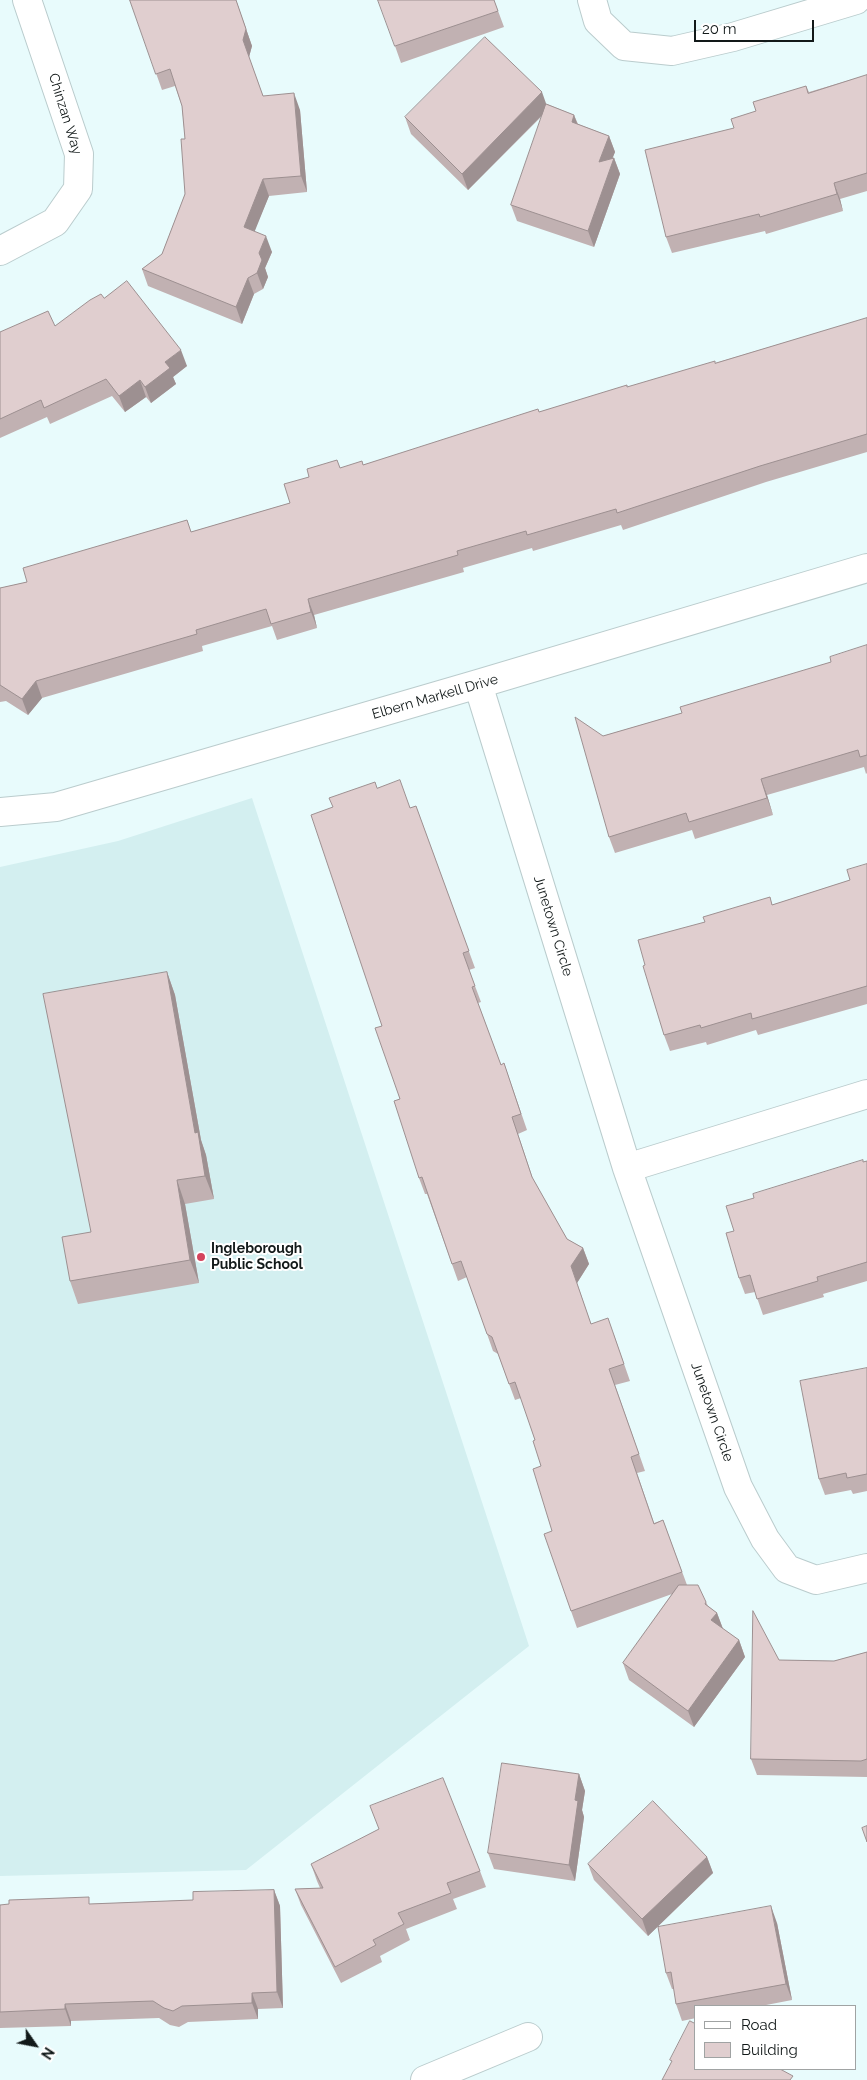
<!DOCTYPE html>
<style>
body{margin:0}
#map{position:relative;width:867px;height:2080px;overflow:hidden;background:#e8fbfc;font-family:Raleway,sans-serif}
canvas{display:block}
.legend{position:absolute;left:694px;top:2005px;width:162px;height:65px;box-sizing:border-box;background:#fff;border:1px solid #a0a3a3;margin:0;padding:6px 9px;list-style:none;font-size:15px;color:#121919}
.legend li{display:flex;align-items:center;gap:10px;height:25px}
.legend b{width:25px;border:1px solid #a0a3a3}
.north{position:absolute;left:10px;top:2020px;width:50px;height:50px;-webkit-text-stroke:4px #fff;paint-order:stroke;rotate:123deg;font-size:14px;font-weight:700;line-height:20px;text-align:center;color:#121919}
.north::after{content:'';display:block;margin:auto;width:18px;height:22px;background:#121919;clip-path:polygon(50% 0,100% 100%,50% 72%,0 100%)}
.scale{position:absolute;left:694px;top:20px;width:120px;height:22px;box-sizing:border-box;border:2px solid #121919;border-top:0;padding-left:6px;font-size:15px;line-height:18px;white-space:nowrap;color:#121919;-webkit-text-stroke:4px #fff;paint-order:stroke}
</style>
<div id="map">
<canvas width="867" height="2080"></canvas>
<ul class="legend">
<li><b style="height:6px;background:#fff"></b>Road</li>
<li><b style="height:14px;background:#e0cecf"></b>Building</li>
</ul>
<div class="north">N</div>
<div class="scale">20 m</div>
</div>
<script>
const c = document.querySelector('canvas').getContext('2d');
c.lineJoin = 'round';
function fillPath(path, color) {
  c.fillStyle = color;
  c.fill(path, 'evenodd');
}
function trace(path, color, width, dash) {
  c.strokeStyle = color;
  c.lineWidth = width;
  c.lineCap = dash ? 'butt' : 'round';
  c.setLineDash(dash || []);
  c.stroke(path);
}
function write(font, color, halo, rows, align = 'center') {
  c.font = font + ' Raleway,sans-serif';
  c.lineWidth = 4;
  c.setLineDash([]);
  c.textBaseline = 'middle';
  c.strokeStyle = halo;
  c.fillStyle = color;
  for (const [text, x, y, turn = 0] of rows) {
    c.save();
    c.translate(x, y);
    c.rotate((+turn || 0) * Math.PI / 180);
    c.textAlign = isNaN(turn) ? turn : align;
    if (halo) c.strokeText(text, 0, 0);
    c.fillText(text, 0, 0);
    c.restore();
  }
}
fillPath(new Path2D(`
 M 252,798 L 529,1646 L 246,1870 L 0,1876 L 0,867 L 118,841 Z`), '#d3eff0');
const minor = new Path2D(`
 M 592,0 L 598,21 L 624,46 L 672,51 L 733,37 L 856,0
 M 0,251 L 55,222 L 78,189 L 79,154 L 27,0
 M 478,684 L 627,1168 L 738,1487 L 765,1539 L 787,1569 L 816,1580 L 867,1568
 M 0,812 L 56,807 L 478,684 L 867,568
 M 627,1168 L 867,1094
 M 425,2080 L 528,2037`);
trace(minor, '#bacccd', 30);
trace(minor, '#fff', 28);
fillPath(new Path2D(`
 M 130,0 L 236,0 L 252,46 L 249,57 L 263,96 L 300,110 L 307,192 L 269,196 L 254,231 L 272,252 L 265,268 L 268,277 L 263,289 L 254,294 L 242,324 L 148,286 L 142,269 L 162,254 L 185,194 L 185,139 L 182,106 L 175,86 L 162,90 Z
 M 494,0 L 504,27 L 401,63 L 395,46 Z
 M 867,75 L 867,191 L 840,199 L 843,211 L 766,234 L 765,231 L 672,253 L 666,237 L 734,128 L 756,111 L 806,86 L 809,92 Z
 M 547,104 L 574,115 L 578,124 L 609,136 L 615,152 L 612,158 L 614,158 L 620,174 L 594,247 L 517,221 L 511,205 L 542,116 L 468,190 L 411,134 L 405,117 Z
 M 104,298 L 187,366 L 173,377 L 176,384 L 151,403 L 146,397 L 125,412 L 112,396 L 50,424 L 47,417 L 0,438 L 0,332 L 55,326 Z
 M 867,318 L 867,452 L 766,482 L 623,530 L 621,525 L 533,551 L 532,548 L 463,568 L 464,572 L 314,615 L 317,628 L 277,640 L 272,626 L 202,646 L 203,651 L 42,698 L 28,715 L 6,701 L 0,702 L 0,588 L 27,582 L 187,520 L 191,532 L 290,503 L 340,468 L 363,465 L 539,412 L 716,363 Z
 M 867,645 L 867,773 L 866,774 L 864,767 L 767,795 L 773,815 L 695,839 L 692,830 L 615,853 L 609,837 L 603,736 L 682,713 L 831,662 Z
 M 377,788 L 410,808 L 416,806 L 475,968 L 469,970 L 481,1002 L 478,1003 L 501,1065 L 504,1063 L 527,1130 L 518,1134 L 533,1179 L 567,1239 L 583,1248 L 589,1264 L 577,1283 L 591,1324 L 614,1335 L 630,1381 L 615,1385 L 645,1471 L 637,1473 L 654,1523 L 663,1520 L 687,1585 L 706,1602 L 708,1606 L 717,1613 L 723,1629 L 739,1640 L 745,1657 L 694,1727 L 629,1680 L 623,1663 L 672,1594 L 577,1628 L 571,1611 L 552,1531 L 541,1466 L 535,1440 L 521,1398 L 515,1400 L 498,1354 L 493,1351 L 467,1277 L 458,1281 L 427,1194 L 425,1194 L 419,1178 L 382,1026 L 333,807 Z
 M 867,864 L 867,1004 L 758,1035 L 756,1030 L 707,1045 L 706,1042 L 670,1051 L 664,1035 L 645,965 L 705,922 L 770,897 L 772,905 L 850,880 Z
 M 167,972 L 175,995 L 201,1140 L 206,1155 L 214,1199 L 185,1204 L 199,1283 L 78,1304 L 70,1281 L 91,1232 Z
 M 867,1161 L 867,1281 L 823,1294 L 824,1297 L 763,1315 L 755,1292 L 745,1294 L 739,1278 L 734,1231 L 754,1198 Z
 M 867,1368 L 867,1491 L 853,1494 L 851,1490 L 825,1495 L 819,1479 Z
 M 867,1652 L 867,1777 L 757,1775 L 751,1759 L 779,1660 L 834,1661 Z
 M 579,1774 L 585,1791 L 582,1810 L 584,1817 L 575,1881 L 494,1869 L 488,1853 Z
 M 707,1857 L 713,1873 L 648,1936 L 594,1880 L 588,1864 Z
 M 311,1864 L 480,1871 L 486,1887 L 453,1899 L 457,1909 L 406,1929 L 410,1940 L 380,1956 L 382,1962 L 341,1983 L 301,1905 L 295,1889 L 320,1888 L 317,1881 Z
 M 274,1890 L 280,1906 L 283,2008 L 258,2009 L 258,2019 L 188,2022 L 179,2027 L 170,2025 L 159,2018 L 71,2021 L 71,2026 L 0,2028 L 0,1905 L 91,1904 L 193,1900 Z
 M 777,1923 L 792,2000 L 761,2006 L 696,2006 L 696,2018 L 682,2021 L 676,2004 L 674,1989 L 672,1989 L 666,1973 Z`), '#c1b1b2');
fillPath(new Path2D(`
 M 236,0 L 252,46 L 249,57 L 243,40 Z
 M 542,92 L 548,109 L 468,190 L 462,174 Z
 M 294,93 L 300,110 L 307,192 L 301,176 Z
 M 574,115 L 580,131 L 572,122 Z
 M 609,136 L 615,152 L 605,178 L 599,162 Z
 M 614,158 L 620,174 L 594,247 L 588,231 Z
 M 263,179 L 269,196 L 250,243 L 244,227 Z
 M 834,183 L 840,199 L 843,211 L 837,194 Z
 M 266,236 L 272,252 L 265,268 L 268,277 L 263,289 L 257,273 L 259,253 Z
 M 248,278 L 254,294 L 242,324 L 236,307 Z
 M 181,350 L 187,366 L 173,377 L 176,384 L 151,403 L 145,387 L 165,362 Z
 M 140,380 L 146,397 L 125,412 L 119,396 Z
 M 308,599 L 314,615 L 317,628 L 311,612 Z
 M 36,681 L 42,698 L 28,715 L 22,699 Z
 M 761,779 L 767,795 L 773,815 L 767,798 Z
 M 167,972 L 175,995 L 201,1140 L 206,1155 L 214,1199 L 205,1176 L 195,1133 Z
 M 177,1180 L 185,1204 L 199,1283 L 190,1260 Z
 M 583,1248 L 589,1264 L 577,1283 L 571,1266 Z
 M 717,1613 L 723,1629 L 711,1620 Z
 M 739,1640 L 745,1657 L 694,1727 L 688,1711 Z
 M 579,1774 L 585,1791 L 582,1810 L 584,1817 L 575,1881 L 569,1865 L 575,1800 Z
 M 707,1857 L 713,1873 L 648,1936 L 642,1919 Z
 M 274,1890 L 280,1906 L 283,2008 L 277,1992 Z
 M 771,1906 L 777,1923 L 792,2000 L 786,1984 Z
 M 252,1993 L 258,2009 L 258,2019 L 252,2003 Z
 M 65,2004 L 71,2021 L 71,2026 L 65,2009 Z`), '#9d9091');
const building = new Path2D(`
 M 130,0 L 236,0 L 246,29 L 243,40 L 263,96 L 294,93 L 301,176 L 263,179 L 244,227 L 266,236 L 259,253 L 262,260 L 257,273 L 248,278 L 236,307 L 142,269 L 162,254 L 185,194 L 181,139 L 185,139 L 182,106 L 170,69 L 156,74 Z
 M 378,0 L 494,0 L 498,11 L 395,46 Z
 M 485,37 L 542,92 L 462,174 L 405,117 Z
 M 867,75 L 867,173 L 834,183 L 837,194 L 760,217 L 759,214 L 666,237 L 645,150 L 734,128 L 731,119 L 756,111 L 753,102 L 806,86 L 808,93 Z
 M 546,104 L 574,115 L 572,122 L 609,136 L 599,162 L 614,158 L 588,231 L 511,205 Z
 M 127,281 L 181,350 L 165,362 L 170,368 L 145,387 L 140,380 L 119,396 L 106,379 L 44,408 L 41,400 L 0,419 L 0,332 L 48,311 L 55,326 L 90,300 L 101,294 L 104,298 Z
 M 867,318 L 867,434 L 760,466 L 617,513 L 616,509 L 527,535 L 526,531 L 457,551 L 458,555 L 308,599 L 311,612 L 271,624 L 266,609 L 196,630 L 197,634 L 36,681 L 22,699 L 0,685 L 0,588 L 27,582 L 23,568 L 187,520 L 191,532 L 290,503 L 284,484 L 309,477 L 307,469 L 337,460 L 340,468 L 362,461 L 363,465 L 538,409 L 539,412 L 627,385 L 627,387 L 715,361 L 715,363 Z
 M 867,645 L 867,755 L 860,757 L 858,750 L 761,779 L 767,798 L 689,822 L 686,813 L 609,837 L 575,717 L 603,736 L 682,713 L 680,707 L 831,662 L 830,657 Z
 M 400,780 L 410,808 L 416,806 L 469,951 L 463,953 L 475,986 L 472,987 L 501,1065 L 504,1063 L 521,1114 L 512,1117 L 532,1177 L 567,1239 L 583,1248 L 571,1266 L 591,1324 L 608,1318 L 624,1364 L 609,1369 L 639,1454 L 631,1457 L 654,1524 L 663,1520 L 682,1572 L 571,1611 L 544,1534 L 552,1531 L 533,1469 L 541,1466 L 533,1441 L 535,1440 L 515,1382 L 509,1384 L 492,1337 L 487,1334 L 461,1261 L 452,1264 L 422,1177 L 419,1178 L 394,1101 L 400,1099 L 375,1028 L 382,1026 L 311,815 L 333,807 L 329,798 L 375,782 L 377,788 Z
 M 867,864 L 867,986 L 752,1019 L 751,1013 L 701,1028 L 700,1025 L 664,1035 L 643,966 L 645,965 L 638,940 L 705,922 L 703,917 L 770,897 L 772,905 L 850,880 L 847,870 Z
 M 167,972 L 195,1133 L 198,1132 L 205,1176 L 177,1180 L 190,1260 L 70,1281 L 62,1237 L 91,1232 L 43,994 Z
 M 863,1160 L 863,1162 L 867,1161 L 867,1262 L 817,1277 L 818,1281 L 757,1299 L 750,1275 L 739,1278 L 726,1233 L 734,1231 L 726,1206 L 754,1198 L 753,1194 Z
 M 867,1368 L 867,1474 L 847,1478 L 846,1473 L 819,1479 L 800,1381 Z
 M 679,1585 L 698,1585 L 706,1602 L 705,1604 L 717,1613 L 711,1620 L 739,1640 L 688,1711 L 623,1663 Z
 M 753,1611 L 779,1660 L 834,1661 L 867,1652 L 867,1759 L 861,1761 L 751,1759 Z
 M 502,1763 L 579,1774 L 575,1800 L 578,1801 L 569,1865 L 488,1853 Z
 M 443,1778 L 480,1871 L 447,1883 L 451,1893 L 398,1913 L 404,1924 L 373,1940 L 376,1945 L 335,1967 L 295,1889 L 323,1888 L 311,1864 L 379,1829 L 370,1806 Z
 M 653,1801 L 707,1857 L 642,1919 L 588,1864 Z
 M 867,1826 L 867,1842 L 862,1828 Z
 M 274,1890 L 277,1992 L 252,1993 L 252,2003 L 182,2006 L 173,2011 L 164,2008 L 153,2001 L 65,2004 L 65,2009 L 0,2012 L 0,1905 L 9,1904 L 9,1900 L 89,1897 L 89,1904 L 193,1900 L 193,1892 Z
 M 771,1906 L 786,1984 L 676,2004 L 671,1972 L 666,1973 L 658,1927 Z
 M 690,2021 L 696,2024 L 696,2069 L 780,2069 L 793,2076 L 790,2080 L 662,2080 L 672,2061 L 670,2060 Z`);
fillPath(building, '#e0cecf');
trace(building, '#9d9091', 1);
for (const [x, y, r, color] of [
 [201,1257,5,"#d4445d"]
]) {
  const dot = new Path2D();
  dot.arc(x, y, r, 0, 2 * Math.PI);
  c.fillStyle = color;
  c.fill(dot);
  trace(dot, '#fff', 2);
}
write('14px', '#121919', '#fff', [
 ["Chinzan Way",65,114,73],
 ["Elbern Markell Drive",435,697,-16],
 ["Junetown Circle",553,926,73],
 ["Junetown Circle",712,1412,71]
]);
write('bold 14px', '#121919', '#fff', [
 ["Ingleborough",211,1249],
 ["Public School",211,1265]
], 'left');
</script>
